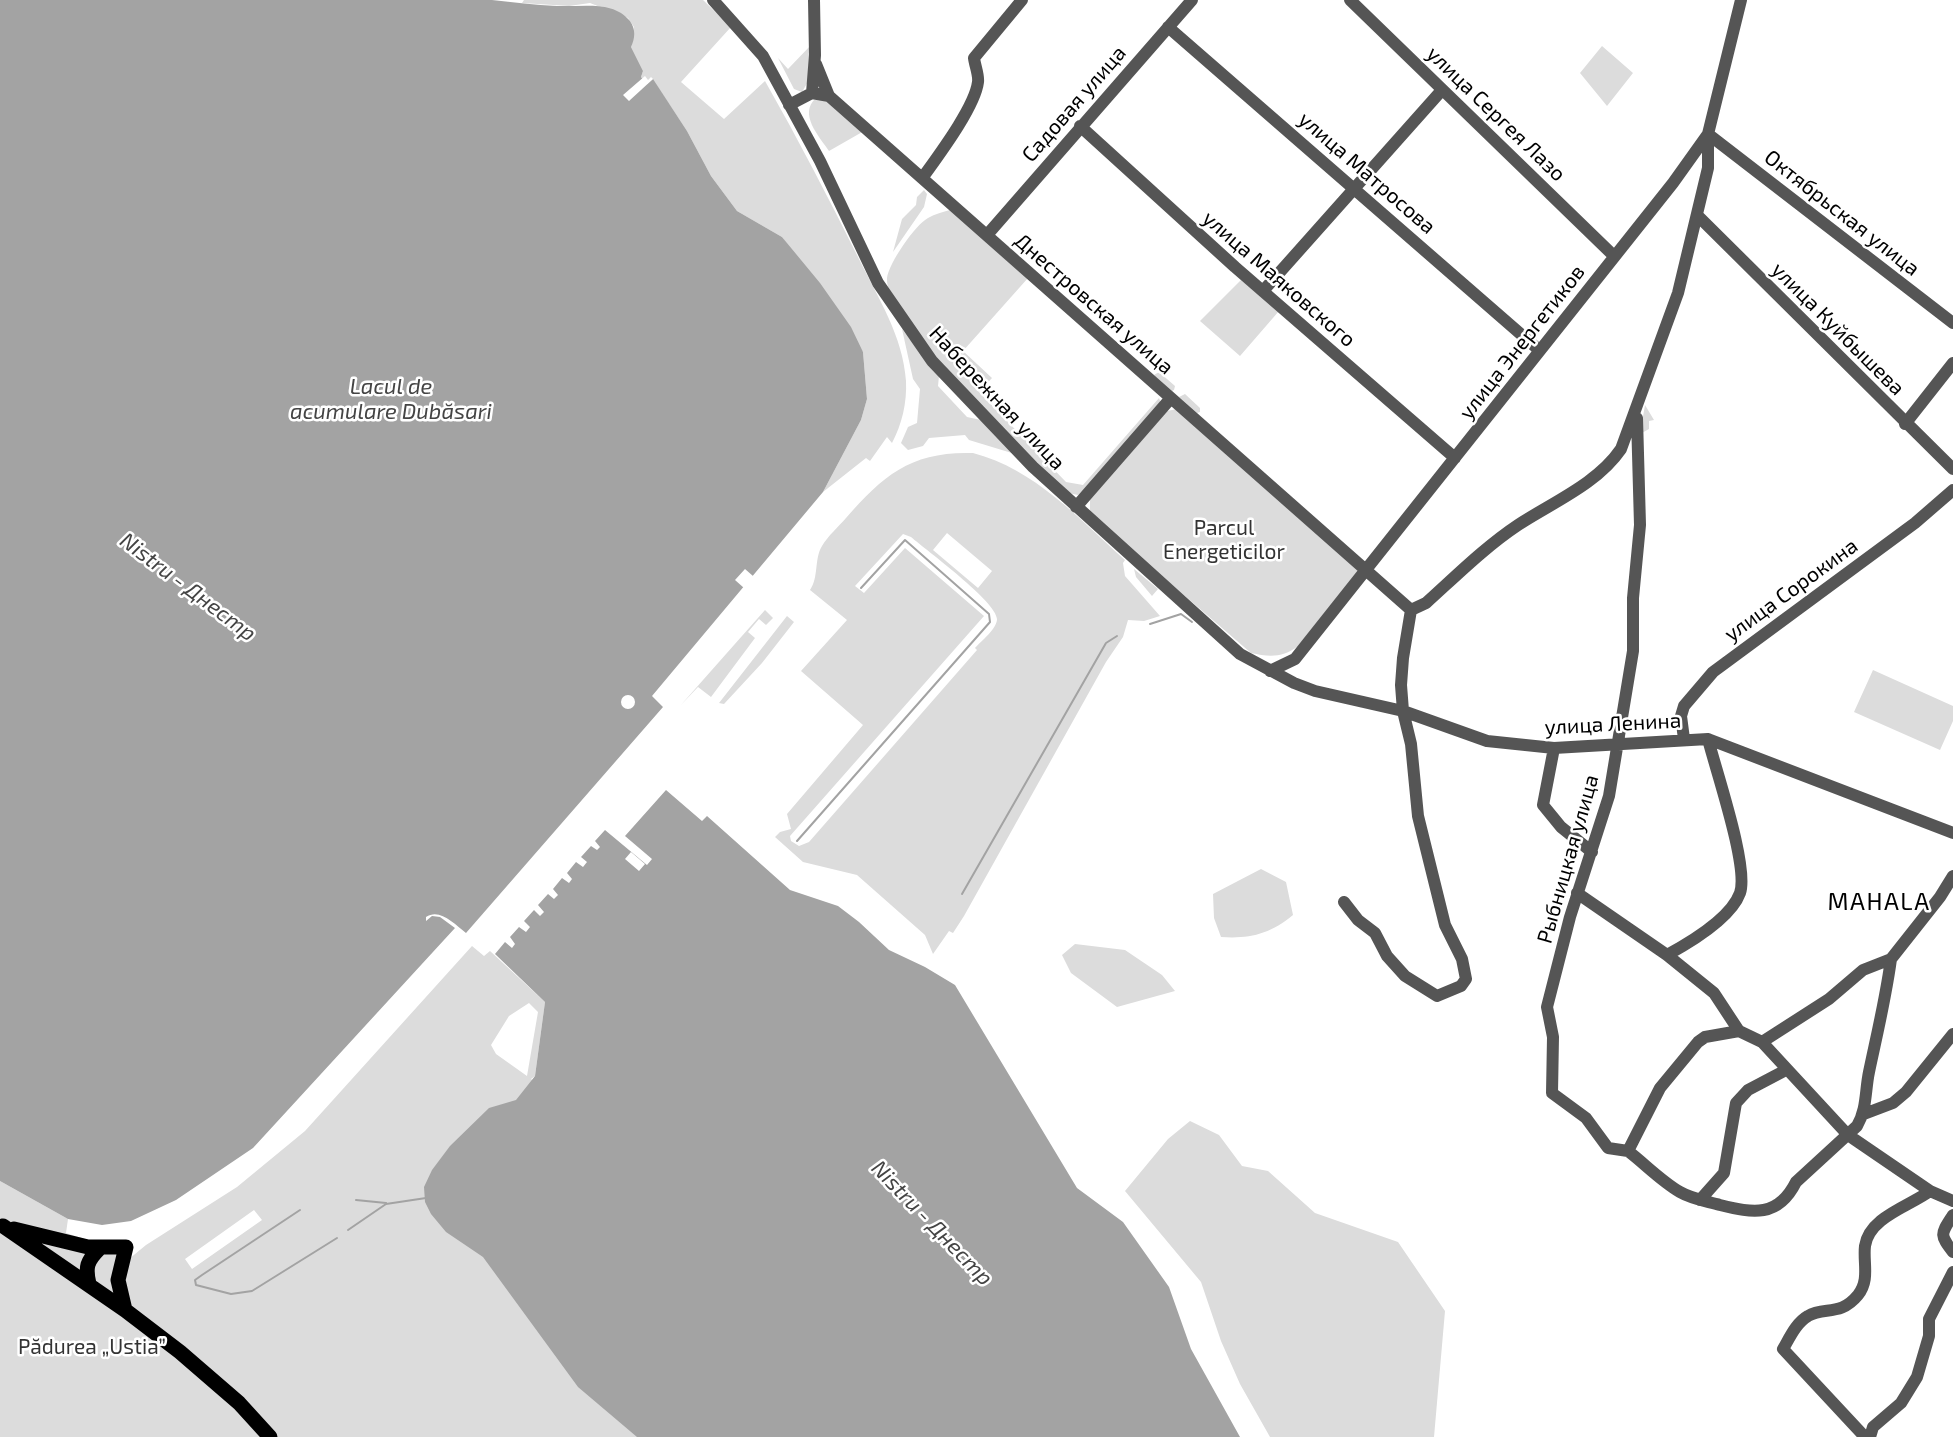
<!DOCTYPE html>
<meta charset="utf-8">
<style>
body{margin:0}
canvas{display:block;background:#fff}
</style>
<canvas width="1953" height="1437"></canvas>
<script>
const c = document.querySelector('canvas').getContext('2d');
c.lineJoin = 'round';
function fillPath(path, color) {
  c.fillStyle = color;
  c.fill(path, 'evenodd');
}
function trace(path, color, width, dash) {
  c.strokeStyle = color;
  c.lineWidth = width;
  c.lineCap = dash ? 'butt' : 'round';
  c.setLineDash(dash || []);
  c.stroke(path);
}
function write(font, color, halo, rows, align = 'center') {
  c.font = font + ' "Exo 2",sans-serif';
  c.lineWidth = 5;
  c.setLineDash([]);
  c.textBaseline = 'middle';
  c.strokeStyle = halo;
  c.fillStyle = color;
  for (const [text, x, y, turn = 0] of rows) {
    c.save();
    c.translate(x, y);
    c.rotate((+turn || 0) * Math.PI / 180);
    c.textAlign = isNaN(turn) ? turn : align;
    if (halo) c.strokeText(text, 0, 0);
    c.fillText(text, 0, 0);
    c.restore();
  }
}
fillPath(new Path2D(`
 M 524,0 L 703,0 L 731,27 L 681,82 L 724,119 L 765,81 C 798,139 829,199 859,259 C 878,298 903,336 906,381 C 907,403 902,424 892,443 L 887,437 L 870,461 L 866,458 L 823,492 L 861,420 L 867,399 L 863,352 L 782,237 L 737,211 L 711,176 L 687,131 L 653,80 L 647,84 L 641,77 L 643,71 L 631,47 L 634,27 L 628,18 L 590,3 L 569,6 L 522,3 Z
 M 811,45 L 809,80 L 802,92 L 794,89 L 778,58 L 788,69 Z
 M 1602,46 L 1633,73 L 1607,106 L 1580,73 Z
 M 816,98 L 826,98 L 864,131 L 829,151 C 819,136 798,114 816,98 Z
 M 924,190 L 927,194 L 924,207 L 893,252 L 902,219 L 916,205 L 917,197 Z
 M 950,210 L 1028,278 L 963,351 L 992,378 L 979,392 L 1066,482 L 1083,485 L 1159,398 L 1161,403 L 1085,491 L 1078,495 L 1064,492 C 1032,459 883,318 887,278 C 889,263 915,225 928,218 C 935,214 943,212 950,210 Z
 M 1241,280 L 1279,311 L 1240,356 L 1200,321 Z
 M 902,329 L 939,376 L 938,386 L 967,417 L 981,420 L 1015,454 L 969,440 L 965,435 L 929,438 L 923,446 L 908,450 L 901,443 L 908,427 L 917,423 L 920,389 L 913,379 Z
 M 1159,372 L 1175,386 L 1174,390 L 1172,391 L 1154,375 Z
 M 1185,394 L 1200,408 L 1200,412 L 1197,413 L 1179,397 Z
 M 1645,405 L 1654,420 L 1649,421 L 1649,429 L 1640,434 Z
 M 1177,409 L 1357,565 L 1357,572 L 1298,646 C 1283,658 1269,657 1251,653 L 1090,514 L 1090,499 L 1167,411 Z
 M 973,453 C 1035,469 1079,519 1125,560 L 1123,563 L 1125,576 L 1160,616 L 1144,621 L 1128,620 L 1123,637 L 1106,662 L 964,916 L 953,933 L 949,931 L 933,954 L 925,935 L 857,875 L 803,862 L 775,837 L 780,832 L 791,829 L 787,814 L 863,725 L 801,671 L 847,620 L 810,590 C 819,577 814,559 822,546 C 828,536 838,527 846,518 C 884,474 913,451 973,453 ZM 947,533 L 992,571 L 978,588 L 933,550 ZM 903,534 L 911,537 C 926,550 997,602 997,619 C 997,629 981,641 975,648 L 977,650 L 809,842 L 799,846 L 791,841 L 790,836 L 984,616 L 905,548 L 864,593 L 855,586 Z
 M 1134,569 L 1158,589 L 1152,596 L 1136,577 Z
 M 765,610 L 773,618 L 766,625 L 759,619 L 748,632 L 755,638 L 711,697 L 698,687 L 680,706 Z
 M 787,616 L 794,622 L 762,663 L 724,704 L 719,703 Z
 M 1873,670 L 1953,706 L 1953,721 L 1940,750 L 1854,712 Z
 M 1261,869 L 1286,882 L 1293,915 C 1270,934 1250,939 1221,937 L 1214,918 L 1213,894 Z
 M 1075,944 L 1125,950 L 1162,975 L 1175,991 L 1117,1007 L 1071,973 L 1062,955 Z
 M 472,946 L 484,956 L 490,951 L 545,1002 L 535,1076 L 531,1079 L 950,1437 L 0,1437 L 0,1181 L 68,1219 L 66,1233 L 91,1241 L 129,1259 L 146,1245 L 237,1187 L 305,1131 ZM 529,1003 L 538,1012 L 527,1076 L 496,1054 L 491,1045 L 509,1016 ZM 254,1210 L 262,1220 L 192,1269 L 185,1259 Z
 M 1190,1121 L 1219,1135 L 1242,1166 L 1268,1171 L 1315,1213 L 1398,1242 L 1445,1311 L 1434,1437 L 1270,1437 L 1240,1384 L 1221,1341 L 1201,1282 L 1125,1191 L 1168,1139 Z`), '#dcdcdc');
fillPath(new Path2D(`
 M 0,0 L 492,0 C 513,2 535,5 557,6 C 583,7 613,0 630,21 C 636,30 635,38 631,47 L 643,71 L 641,77 L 647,84 L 653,79 L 687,131 L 711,176 L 737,211 L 782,237 L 820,283 L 851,327 L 863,352 L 867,399 L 861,420 L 823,492 L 652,696 L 663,707 L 466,933 C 454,924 440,908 426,917 L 426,921 L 432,916 L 440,917 L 455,928 L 253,1148 L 176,1200 L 131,1221 L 102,1225 L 68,1219 L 0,1181 Z
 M 666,790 L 702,821 L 707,816 L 790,890 L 838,906 L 859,922 L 889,950 L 925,967 L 955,985 L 1077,1188 L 1123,1222 L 1169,1287 L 1191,1349 L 1240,1437 L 637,1437 L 578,1387 L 483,1257 L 446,1232 L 431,1214 L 425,1202 L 424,1187 L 432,1170 L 450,1146 L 489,1108 L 516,1100 L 535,1076 L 545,1002 L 495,954 L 505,942 L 512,948 L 515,944 L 510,937 L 519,927 L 526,932 L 530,927 L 524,921 L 534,910 L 540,916 L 544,912 L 538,905 L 548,894 L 554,899 L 558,895 L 553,889 L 562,878 L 569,883 L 572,879 L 567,873 L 576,862 L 583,867 L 587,862 L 581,857 L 591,846 L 597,850 L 600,847 L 595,841 L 605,830 L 647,865 L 652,859 L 625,836 Z`), '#a3a3a3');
fillPath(new Path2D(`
 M 645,76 L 648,80 L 651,77 L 653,79 L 629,101 L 623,95 Z
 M 745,569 L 753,576 L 753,580 L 744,588 L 735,580 Z
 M621 702a7 7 0 1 1 14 0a7 7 0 1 1-14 0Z
 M 631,852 L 645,864 L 639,871 L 625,859 Z`), '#fff');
trace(new Path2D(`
 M 1150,624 L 1181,614 L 1192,622
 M 797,841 L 990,622 L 989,614 L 905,540 L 861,588
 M 962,894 L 1106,643 L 1117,636
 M 356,1200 L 386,1203
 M 300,1210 L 202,1275 L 195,1280 L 196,1285 L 231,1294 L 252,1291 L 337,1238
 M 348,1230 L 386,1204 L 426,1198`), '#a3a3a3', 2);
trace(new Path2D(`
 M 713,0 L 763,56 L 820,161 L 878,283 L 932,361 L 1033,467 L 1240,654 L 1294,683 L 1315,691 L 1403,711 L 1487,741 L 1554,748 L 1708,739 L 1953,833
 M 1350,0 L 1614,256
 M 1168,27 L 1539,350
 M 816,64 L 829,96
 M 812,93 L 815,55 L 814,0
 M 789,105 L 812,93 L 829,96 L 1411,610
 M 1080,126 L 1235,267 L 1455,458
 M 1708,134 L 1953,323
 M 923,177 C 938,156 975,107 978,82 C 979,75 975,66 974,58 L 1022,0
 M 1697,215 L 1953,469
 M 987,235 L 1192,0
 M 1263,291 L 1442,90
 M 1905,424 L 1953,363
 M 1076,507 L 1171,398
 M 1270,671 L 1295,659 L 1673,183 L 1708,134 L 1741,0
 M 1684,739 L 1681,716 L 1684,706 L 1713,672 L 1915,523 L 1953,490
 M 1554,748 L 1543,805 L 1561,827 L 1592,852
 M 1577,893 L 1667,955 L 1714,993 L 1739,1031 L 1762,1042 L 1848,1135 L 1930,1191 L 1953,1201
 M 1344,902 L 1358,920 L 1375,933 L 1387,956 L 1405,976 L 1437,996 L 1461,986 L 1466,979 L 1462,959 L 1445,925 L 1418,816 L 1411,744 L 1403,711 L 1401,685 L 1403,658 L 1411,610 L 1426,603 C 1456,576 1485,547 1518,525 C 1553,502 1597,484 1621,449 L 1678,293 L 1708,168 L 1708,134
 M 1667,955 C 1689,943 1731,918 1740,893 C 1749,867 1716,771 1708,739
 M 1762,1042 L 1829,999 L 1863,970 L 1891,959 L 1940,897 L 1953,876
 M 1864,1114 L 1893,1103 L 1906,1092 L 1953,1034
 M 1628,1151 L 1608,1148 L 1586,1118 L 1552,1093 L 1553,1037 L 1547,1007 L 1570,917 L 1609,796 L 1633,651 L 1633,598 L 1640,525 L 1637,418
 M 1628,1151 C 1645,1164 1661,1181 1680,1192 C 1692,1199 1706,1201 1720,1205 C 1753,1213 1778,1218 1796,1182 L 1857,1126 C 1867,1109 1865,1091 1869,1072 C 1877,1034 1886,997 1891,959
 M 1628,1151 L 1660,1088 L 1698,1042 L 1705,1037 L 1739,1031
 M 1700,1200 L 1724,1173 L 1736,1103 L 1748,1090 L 1786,1070
 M 1953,1215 C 1941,1234 1939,1234 1953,1252
 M 1865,1437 L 1783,1349 C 1790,1337 1796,1323 1808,1316 C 1824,1306 1840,1317 1858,1295 C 1870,1280 1863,1263 1865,1246 C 1869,1217 1910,1206 1930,1191
 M 1870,1437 L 1873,1427 L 1901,1403 L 1917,1377 L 1929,1336 L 1929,1319 L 1953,1272`), '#555', 12);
trace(new Path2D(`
 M 3,1226 L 125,1310 L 180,1352 L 239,1403 L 270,1437
 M 14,1229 L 88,1247 L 126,1247 L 118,1280 L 125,1310
 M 89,1284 C 85,1267 87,1261 99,1249`), '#000', 15);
write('21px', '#000', '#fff', [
 ["Садовая улица",1074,104,-49],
 ["улица Сергея Лазо",1496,114,44],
 ["улица Матросова",1367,173,41],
 ["Октябрьская улица",1842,213,38],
 ["улица Маяковского",1279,279,41],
 ["Днестровская улица",1094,304,41],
 ["улица Куйбышева",1838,329,45],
 ["улица Энергетиков",1522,342,-52],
 ["Набережная улица",997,398,47],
 ["улица Сорокина",1791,590,-36],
 ["улица Ленина",1613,724,-3],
 ["Рыбницкая улица",1568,859,-74]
]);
write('21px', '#333', '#fff', [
 ["Parcul",1224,528],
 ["Energeticilor",1224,552],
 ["Pădurea „Ustia”",92,1347]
]);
write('italic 22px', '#444', '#fff', [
 ["Lacul de",391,387],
 ["acumulare Dubăsari",391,412],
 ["Nistru - Днестр",188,587,37],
 ["Nistru - Днестр",932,1223,46]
]);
c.letterSpacing = '1.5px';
write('24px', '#000', '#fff', [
 ["MAHALA",1879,902]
]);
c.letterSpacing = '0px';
</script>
